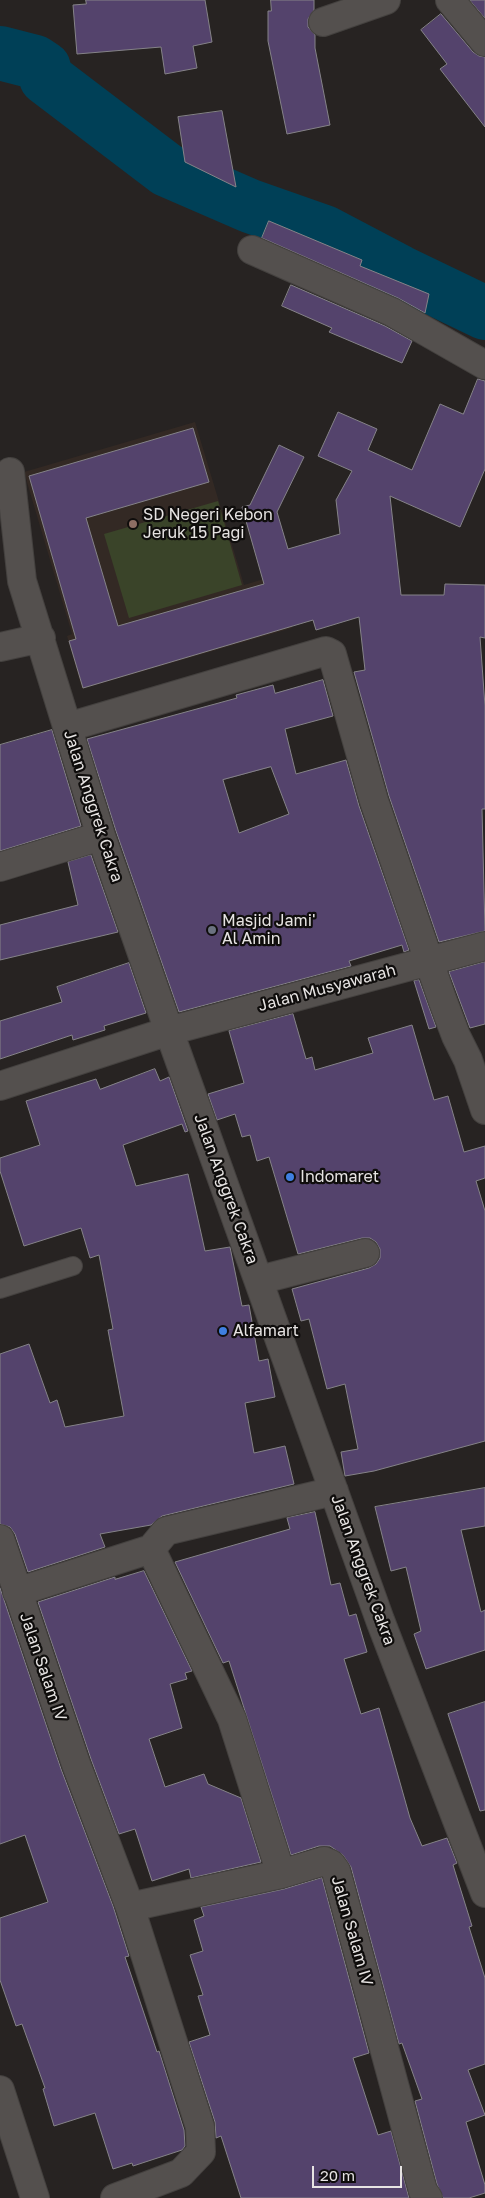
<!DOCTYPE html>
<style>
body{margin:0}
#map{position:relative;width:485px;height:2198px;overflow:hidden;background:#272322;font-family:"Golos Text",sans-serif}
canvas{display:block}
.scale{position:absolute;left:312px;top:2166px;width:90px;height:22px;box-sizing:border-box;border:2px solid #e7e4e3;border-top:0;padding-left:6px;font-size:15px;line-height:18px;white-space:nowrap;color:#e7e4e3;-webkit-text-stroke:4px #0f0d0c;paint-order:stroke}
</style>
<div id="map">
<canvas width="485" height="2198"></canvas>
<div class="scale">20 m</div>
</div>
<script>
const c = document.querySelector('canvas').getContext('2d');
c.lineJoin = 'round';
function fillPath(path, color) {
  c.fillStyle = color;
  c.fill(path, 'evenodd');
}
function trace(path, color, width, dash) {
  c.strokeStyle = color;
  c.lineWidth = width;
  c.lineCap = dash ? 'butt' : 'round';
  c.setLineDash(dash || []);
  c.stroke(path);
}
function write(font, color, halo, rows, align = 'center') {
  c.font = font + ' "Golos Text",sans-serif';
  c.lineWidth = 4.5;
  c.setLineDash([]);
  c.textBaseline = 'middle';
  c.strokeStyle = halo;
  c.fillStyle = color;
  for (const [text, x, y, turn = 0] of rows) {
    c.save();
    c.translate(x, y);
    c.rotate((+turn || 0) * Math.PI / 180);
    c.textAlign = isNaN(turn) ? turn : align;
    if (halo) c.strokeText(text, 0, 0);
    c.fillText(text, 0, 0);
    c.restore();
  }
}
fillPath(new Path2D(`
 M 195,422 L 244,585 L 277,575 L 292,628 L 82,689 L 67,636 L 72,634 L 24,472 Z`), '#332924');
fillPath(new Path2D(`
 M 218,501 L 242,585 L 129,618 L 104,534 Z`), '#3a4429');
trace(new Path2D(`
 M 0,53 L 35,62 L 44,68 L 46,78 L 167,170 L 250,206 L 324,232 L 400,272 L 485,313`), '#004057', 54);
const building = new Path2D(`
 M 86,0 L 205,0 L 212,42 L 193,46 L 197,68 L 165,74 L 161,47 L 77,54 L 73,5 L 86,4 Z
 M 271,0 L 314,0 L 314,10 L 308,19 L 308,27 L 315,35 L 315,48 L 330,125 L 287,134 L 268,41 L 268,11 L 271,11 Z
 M 470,0 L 485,0 L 485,18 Z
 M 441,14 L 473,52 L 479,56 L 485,57 L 485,127 L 440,69 L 447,64 L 421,30 Z
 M 222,111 L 236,187 L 185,162 L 178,117 Z
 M 269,221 L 362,260 L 360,266 L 429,294 L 425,313 L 398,298 L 262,238 Z
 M 291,285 L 385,326 L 412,341 L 402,363 L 329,332 L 332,328 L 282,306 Z
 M 478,379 L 485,381 L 485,469 L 460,527 L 390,496 L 401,595 L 444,595 L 445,584 L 485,585 L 485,638 L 480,637 L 485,706 L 485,809 L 482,809 L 485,931 L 439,942 L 389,796 L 354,672 L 365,670 L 359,617 L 316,630 L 313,620 L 83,688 L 69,641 L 76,639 L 29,476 L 193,428 L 209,482 L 86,518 L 118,626 L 264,584 L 242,507 L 250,505 L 279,445 L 304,457 L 277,512 L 288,549 L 340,534 L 336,500 L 352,471 L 318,456 L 338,412 L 377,429 L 368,450 L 412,470 L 440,404 L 463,414 Z
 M 323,680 L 333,716 L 285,729 L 296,774 L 346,760 L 359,806 L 409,950 L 404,952 L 402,945 L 349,961 L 351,966 L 179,1012 L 116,831 L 87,739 L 237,698 L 236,695 L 273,685 L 275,693 ZM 271,767 L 289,814 L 239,833 L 223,780 Z
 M 52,730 L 81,826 L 0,851 L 0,745 Z
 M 91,855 L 118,932 L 0,960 L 0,925 L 78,905 L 68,862 Z
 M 485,962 L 485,1024 L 470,1028 L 449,972 Z
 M 129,963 L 146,1013 L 104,1026 L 105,1030 L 73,1040 L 72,1035 L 0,1059 L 0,1021 L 62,1002 L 57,987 Z
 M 419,980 L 436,1027 L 429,1029 L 414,981 Z
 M 293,1014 L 306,1059 L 312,1057 L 315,1070 L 373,1053 L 368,1038 L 412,1025 L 434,1100 L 448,1096 L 464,1152 L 485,1146 L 485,1178 L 476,1181 L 485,1211 L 485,1441 L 374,1471 L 345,1476 L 341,1452 L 358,1449 L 345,1384 L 327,1389 L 309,1319 L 301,1321 L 292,1289 L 369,1268 L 376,1264 L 380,1258 L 380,1249 L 376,1242 L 370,1238 L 362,1238 L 298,1254 L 269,1157 L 257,1161 L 250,1135 L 242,1137 L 235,1114 L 217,1120 L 208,1094 L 244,1083 L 229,1031 Z
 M 155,1069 L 160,1081 L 169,1077 L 188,1131 L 185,1132 L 182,1124 L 123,1145 L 136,1186 L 188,1174 L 205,1251 L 230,1247 L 242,1306 L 249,1305 L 259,1361 L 268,1359 L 275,1397 L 245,1403 L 254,1453 L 285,1446 L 294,1484 L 162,1516 L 151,1525 L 100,1534 L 105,1547 L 28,1572 L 15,1534 L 10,1527 L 0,1524 L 0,1354 L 29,1344 L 50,1403 L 57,1400 L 65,1427 L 124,1416 L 108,1330 L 113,1329 L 99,1255 L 90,1258 L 81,1228 L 24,1246 L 0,1171 L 0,1158 L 40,1145 L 26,1101 L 96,1079 L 100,1089 Z
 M 485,1488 L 485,1526 L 461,1530 L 481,1612 L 485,1610 L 485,1650 L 426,1669 L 414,1634 L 421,1631 L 406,1567 L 391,1571 L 375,1507 Z
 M 315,1512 L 331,1585 L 340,1583 L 349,1616 L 356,1614 L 367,1652 L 344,1659 L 361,1714 L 379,1708 L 410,1818 L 422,1846 L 447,1838 L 457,1863 L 453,1865 L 472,1926 L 469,1927 L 485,1978 L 485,2064 L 468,2070 L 485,2115 L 466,2122 L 485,2185 L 485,2193 L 469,2198 L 443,2198 L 437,2184 L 415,2101 L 422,2099 L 402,2043 L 399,2044 L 351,1867 L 343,1855 L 330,1846 L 319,1846 L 291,1855 L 229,1661 L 223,1663 L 175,1562 L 290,1529 L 287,1518 Z
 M 144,1571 L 192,1671 L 185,1673 L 187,1679 L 170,1684 L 182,1728 L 149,1739 L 165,1787 L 204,1774 L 208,1784 L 241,1798 L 261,1862 L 191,1878 L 189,1869 L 152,1881 L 135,1829 L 119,1834 L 91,1759 L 38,1602 L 115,1577 L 115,1579 Z
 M 0,1588 L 61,1769 L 113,1906 L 129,1956 L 125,1957 L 157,2052 L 159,2051 L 184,2130 L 185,2146 L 182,2150 L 133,2166 L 132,2163 L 113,2169 L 95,2113 L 54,2126 L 43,2089 L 45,2088 L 22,2024 L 16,2026 L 0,1980 L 0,1918 L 48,1902 L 25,1835 L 0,1844 Z
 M 485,1702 L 485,1810 L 480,1811 L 448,1714 Z
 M 322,1878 L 369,2053 L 353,2058 L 378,2135 L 391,2131 L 409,2198 L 241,2198 L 221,2136 L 216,2138 L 215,2122 L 189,2042 L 210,2035 L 198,1996 L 203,1995 L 190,1955 L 203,1951 L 194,1920 L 204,1916 L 201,1907 L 284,1889 Z`);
fillPath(building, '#54436c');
trace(building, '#858388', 1);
const service = new Path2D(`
 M 0,1289 L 73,1266`);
const minor = new Path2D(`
 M 450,0 L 485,42
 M 323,22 L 386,0
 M 252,250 L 392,312 L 485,365
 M 10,472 L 22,581 L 101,836 L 169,1031 L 380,1620 L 485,1893
 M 0,647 L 41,638
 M 68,727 L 326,651 L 332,654 L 374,801 L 442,999 L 456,1036 L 468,1060 L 485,1110
 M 0,867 L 101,836
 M 0,1086 L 169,1031 L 485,946
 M 259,1280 L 365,1253
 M 0,1539 L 76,1764 L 130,1907 L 200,2127 L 201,2152 L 181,2173 L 115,2198
 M 151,1549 L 232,1719 L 281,1874
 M 17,1592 L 151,1549 L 166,1531 L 334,1491
 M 130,1907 L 281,1874 L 324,1861 L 331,1864 L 336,1871 L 423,2191 L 428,2198
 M 0,2090 L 35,2198`);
trace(service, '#44413f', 20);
trace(minor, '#44413f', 30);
trace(service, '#54504e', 18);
trace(minor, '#54504e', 28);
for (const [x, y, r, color] of [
 [133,524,5,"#8d6e63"],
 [212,930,5,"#6b7280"],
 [290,1177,5,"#3f7fe0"],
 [223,1331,5,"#3f7fe0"]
]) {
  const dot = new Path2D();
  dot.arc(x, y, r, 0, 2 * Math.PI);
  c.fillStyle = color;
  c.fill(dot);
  trace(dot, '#0f0d0c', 2);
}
write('16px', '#e7e4e3', '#0f0d0c', [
 ["SD Negeri Kebon",143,515],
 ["Jeruk 15 Pagi",143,533],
 ["Masjid Jami'",222,921],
 ["Al Amin",222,939],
 ["Indomaret",300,1177],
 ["Alfamart",233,1331]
], 'left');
write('16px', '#e7e4e3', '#0f0d0c', [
 ["Jalan Anggrek Cakra",93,806,72],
 ["Jalan Musyawarah",327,988,-15],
 ["Jalan Anggrek Cakra",226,1189,70],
 ["Jalan Anggrek Cakra",363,1570,70],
 ["Jalan Salam IV",43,1667,71],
 ["Jalan Salam IV",352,1931,74]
]);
</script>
